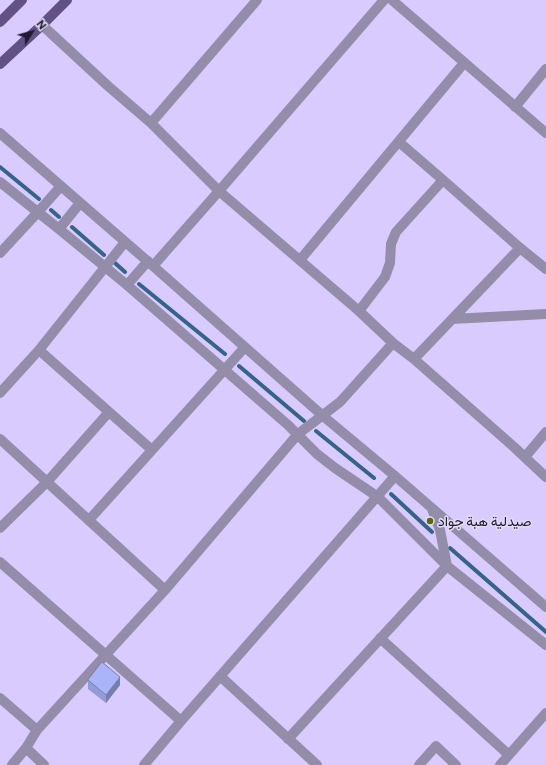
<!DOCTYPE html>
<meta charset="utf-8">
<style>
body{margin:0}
#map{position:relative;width:546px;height:765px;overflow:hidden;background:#d9cbfd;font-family:Commissioner,sans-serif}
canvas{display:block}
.north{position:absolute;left:12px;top:12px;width:40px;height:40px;-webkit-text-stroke:3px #e3dcf6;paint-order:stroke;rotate:53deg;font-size:11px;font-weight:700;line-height:16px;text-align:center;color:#201930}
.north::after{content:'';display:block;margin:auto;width:14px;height:18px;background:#201930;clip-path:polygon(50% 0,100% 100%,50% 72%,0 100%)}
</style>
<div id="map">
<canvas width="546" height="765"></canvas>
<div class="north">N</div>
</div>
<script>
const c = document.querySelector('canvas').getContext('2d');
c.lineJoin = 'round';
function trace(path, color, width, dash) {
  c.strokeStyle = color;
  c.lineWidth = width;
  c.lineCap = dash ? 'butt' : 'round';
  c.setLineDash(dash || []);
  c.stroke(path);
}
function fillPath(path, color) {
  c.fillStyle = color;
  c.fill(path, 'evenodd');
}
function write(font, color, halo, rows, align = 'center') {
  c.font = font + ' Commissioner,Vazirmatn,sans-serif';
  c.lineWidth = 3;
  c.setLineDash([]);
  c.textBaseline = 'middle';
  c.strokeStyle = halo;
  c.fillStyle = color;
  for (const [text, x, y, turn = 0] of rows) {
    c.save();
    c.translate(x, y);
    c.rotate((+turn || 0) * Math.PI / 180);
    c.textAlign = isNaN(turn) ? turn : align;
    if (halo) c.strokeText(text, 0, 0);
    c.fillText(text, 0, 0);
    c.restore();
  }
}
trace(new Path2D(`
 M 0,167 L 39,199
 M 51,210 L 59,217
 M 72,227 L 104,255
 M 115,263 L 125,272
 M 139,284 L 225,354
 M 239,366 L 304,421
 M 316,431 L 374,478
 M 391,494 L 432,532
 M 450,548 L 546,632`), '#346589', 4);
trace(new Path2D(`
 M 392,0 L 546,133
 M 42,25 L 108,86 L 151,123 L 219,191 L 359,311 L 393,343 L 414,359 L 514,447 L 546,477
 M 515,107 L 546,69
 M 151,123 L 257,0
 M 0,133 L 153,266 L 323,416 L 395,476 L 546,607
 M 399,142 L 443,180 L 520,248 L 546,269
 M 0,182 L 59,229 L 127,285 L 288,425 L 317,454 L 335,468 L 378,497 L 447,566 L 546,645
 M 59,229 L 80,203
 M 0,253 L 38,212 L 61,186
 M 300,260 L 464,63
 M 153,266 L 219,191 L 384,0
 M 127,285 L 148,261
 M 359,311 L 385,277 L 390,263 L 391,244 L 396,232 L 443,180
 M 452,319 L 546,314
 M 39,350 L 152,450
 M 414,359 L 520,248
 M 0,393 L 39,350 L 125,242
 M 0,439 L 165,590
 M 525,457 L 546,432
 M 89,520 L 245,347
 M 0,528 L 47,482 L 109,412
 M 0,562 L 181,721
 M 380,638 L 509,755
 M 220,676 L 317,765
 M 0,698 L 37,730
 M 288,739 L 447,566 L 440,530 L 432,509
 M 26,748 L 44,765
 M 12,765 L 26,748 L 37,730 L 165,590 L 298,434 L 340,402 L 393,343
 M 144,765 L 181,721 L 395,476
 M 419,765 L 436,746 L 456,765
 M 500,765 L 546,713`), '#948daa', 10);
trace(new Path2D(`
 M 0,22 L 22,0
 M 0,64 L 42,25 L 67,0`), '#615184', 10);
fillPath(new Path2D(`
 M 88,680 L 120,685 L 106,703 L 88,689 Z`), '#929bd5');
fillPath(new Path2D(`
 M 120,677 L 120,685 L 106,703 L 106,695 Z`), '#777eae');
const building = new Path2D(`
 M 102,662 L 120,677 L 106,695 L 88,680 Z`);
fillPath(building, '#aab4f8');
trace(building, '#777eae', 1);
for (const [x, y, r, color] of [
 [430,521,4,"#5c680d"]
]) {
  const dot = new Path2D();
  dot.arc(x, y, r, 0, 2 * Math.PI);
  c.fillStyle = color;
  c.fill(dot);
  trace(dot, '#e3dcf6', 1.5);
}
write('14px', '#201930', '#e3dcf6', [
 ["صيدلية هبة جواد",438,521]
], 'left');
</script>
